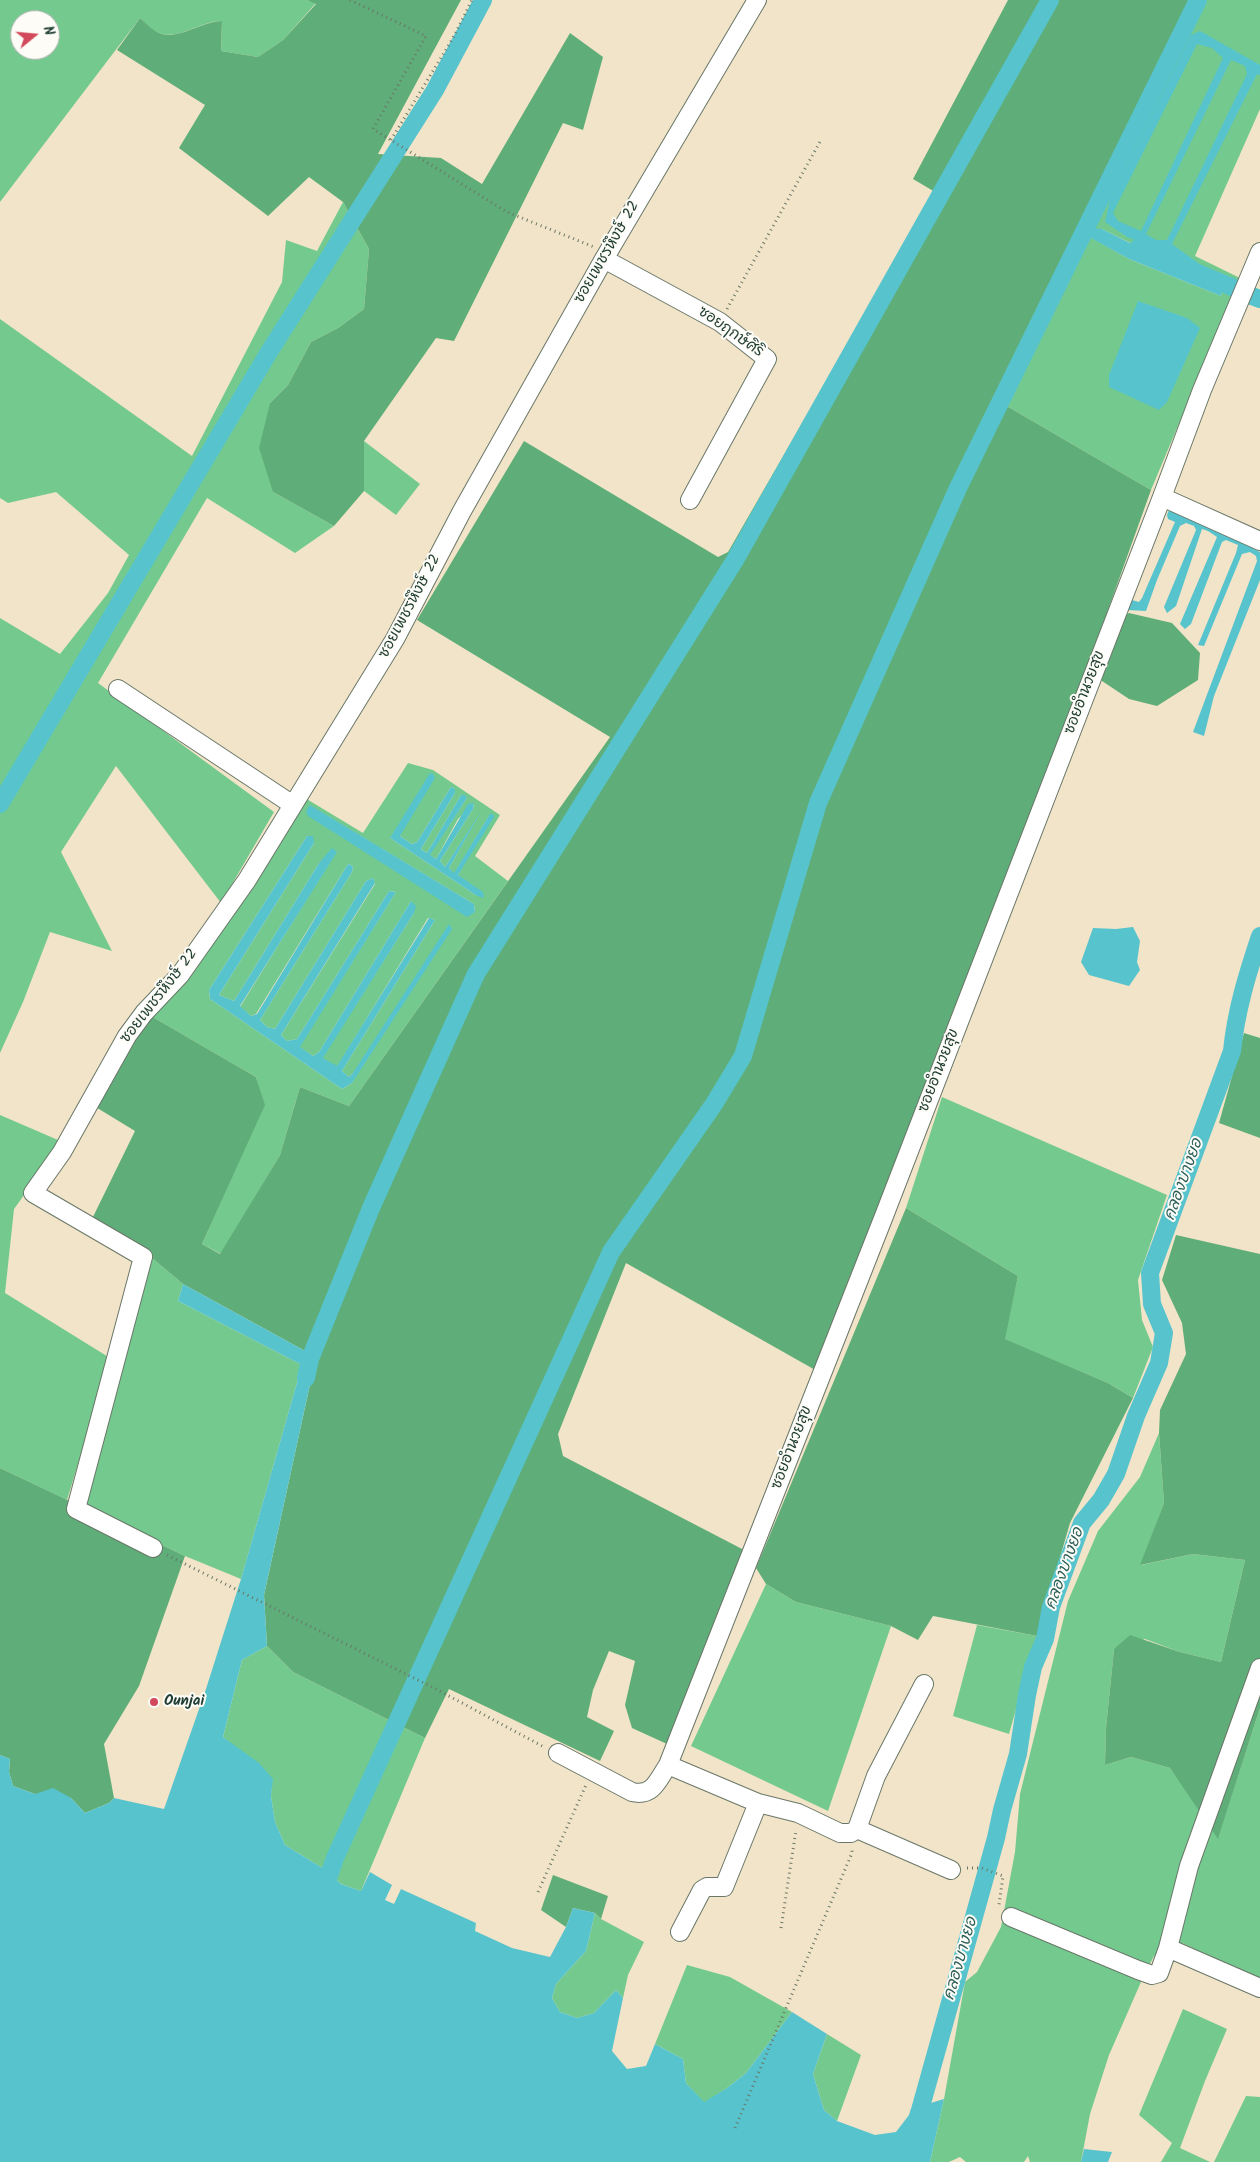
<!DOCTYPE html>
<meta charset="utf-8">
<style>
body{margin:0}
#map{position:relative;width:1260px;height:2162px;overflow:hidden;background:#f2e4c8;font-family:Kalam,sans-serif}
canvas{display:block}
.north{position:absolute;left:10px;top:10px;width:50px;height:50px;box-sizing:border-box;background:#fdfcf7;border:1px solid #a4b0a9;border-radius:50%;rotate:73deg;font-size:14px;font-weight:700;line-height:20px;text-align:center;color:#1f3d34}
.north::after{content:'';display:block;margin:auto;width:18px;height:22px;background:#d1495b;clip-path:polygon(50% 0,100% 100%,50% 72%,0 100%)}
</style>
<div id="map">
<canvas width="1260" height="2162"></canvas>
<div class="north">N</div>
</div>
<script>
const c = document.querySelector('canvas').getContext('2d');
c.lineJoin = 'round';
function fillPath(path, color) {
  c.fillStyle = color;
  c.fill(path, 'evenodd');
}
function trace(path, color, width, dash) {
  c.strokeStyle = color;
  c.lineWidth = width;
  c.lineCap = dash ? 'butt' : 'round';
  c.setLineDash(dash || []);
  c.stroke(path);
}
function write(font, color, halo, rows, align = 'center') {
  c.font = font + ' Kalam,"Playpen Sans Thai",sans-serif';
  c.lineWidth = 4;
  c.setLineDash([]);
  c.textBaseline = 'middle';
  c.strokeStyle = halo;
  c.fillStyle = color;
  for (const [text, x, y, turn = 0] of rows) {
    c.save();
    c.translate(x, y);
    c.rotate((+turn || 0) * Math.PI / 180);
    c.textAlign = isNaN(turn) ? turn : align;
    if (halo) c.strokeText(text, 0, 0);
    c.fillText(text, 0, 0);
    c.restore();
  }
}
fillPath(new Path2D(`
 M 0,0 L 307,0 L 316,3 L 283,40 L 258,57 L 221,51 L 222,21 C 202,20 178,41 159,33 C 152,31 146,23 140,18 L 0,202 ZM 20,20 L 50,20 L 50,50 L 20,50 Z
 M 1202,0 L 1260,0 L 1260,109 L 1195,256 L 1240,278 L 1151,490 L 1005,405 L 1088,220 ZM 1090,229 L 1102,229 L 1222,288 L 1221,296 L 1129,259 L 1090,237 Z
 M 343,202 L 369,249 L 364,309 L 338,328 L 311,342 L 288,385 L 270,403 L 273,492 L 334,526 L 295,553 L 207,498 L 98,683 L 274,812 L 221,903 L 116,766 L 61,852 L 112,951 L 50,932 L 23,1002 L 0,1053 L 0,618 L 60,654 L 108,593 L 129,555 L 56,492 L 8,503 L 0,498 L 0,319 L 192,456 L 282,282 L 286,240 L 317,251 Z
 M 364,441 L 420,484 L 396,515 L 364,491 Z
 M 408,763 L 433,770 L 500,815 L 475,856 L 508,881 L 349,1106 L 300,1087 L 280,1155 L 221,1254 L 202,1244 L 264,1105 L 256,1077 L 151,1016 L 305,798 L 363,833 ZM 451,787 L 455,789 L 455,793 L 421,849 L 427,853 L 461,795 L 467,798 L 429,855 L 436,859 L 458,819 L 474,803 L 473,809 L 440,861 L 445,867 L 476,820 L 449,868 L 454,874 L 490,814 L 458,875 L 477,896 L 390,838 L 401,831 L 400,836 L 412,844 L 417,842 ZM 309,805 L 474,904 L 475,912 ZM 307,836 L 314,843 L 219,995 L 234,1001 L 319,863 L 336,852 L 240,1007 L 251,1016 L 256,1014 L 348,864 L 353,866 L 352,872 L 260,1020 L 267,1027 L 275,1029 L 366,881 L 373,878 L 375,884 L 281,1035 L 287,1041 L 297,1039 L 389,891 L 396,892 L 299,1047 L 313,1056 L 319,1052 L 411,901 L 414,913 L 322,1058 L 337,1067 L 428,918 L 435,920 L 342,1071 L 349,1077 L 353,1073 L 352,1083 L 342,1089 L 210,999 L 209,990 Z
 M 942,1097 L 1167,1195 L 1138,1280 L 1142,1320 L 1153,1347 L 1133,1398 L 1108,1383 L 1004,1339 L 1018,1276 L 906,1208 Z
 M 0,1115 L 58,1140 L 40,1173 L 14,1209 L 5,1293 L 110,1358 L 67,1500 L 0,1468 Z
 M 152,1258 L 183,1284 L 178,1301 L 302,1365 L 241,1579 L 185,1556 L 84,1508 Z
 M 1159,1433 L 1164,1503 L 1141,1565 L 1193,1554 L 1245,1560 L 1221,1662 L 1180,1652 L 1145,1639 L 1114,1649 L 1106,1728 L 1105,1765 L 1131,1757 L 1170,1768 L 1219,1835 L 1260,1708 L 1260,1980 L 1182,1943 L 1154,1956 L 1141,1982 L 1109,2055 L 1090,2114 L 1081,2162 L 1030,2162 L 1028,2156 L 1024,2162 L 966,2162 L 960,2157 L 949,2162 L 930,2162 L 944,2099 L 965,1982 L 977,1972 L 1001,1927 L 1015,1852 L 1020,1794 L 1068,1601 L 1098,1531 L 1140,1477 Z
 M 766,1584 L 796,1602 L 891,1626 L 828,1811 L 691,1746 Z
 M 977,1625 L 1037,1636 L 1009,1734 L 953,1716 Z
 M 267,1646 L 293,1672 L 425,1738 L 361,1891 L 341,1884 L 324,1869 L 285,1845 L 275,1822 L 271,1796 L 272,1779 L 223,1737 L 242,1660 Z
 M 595,1913 L 601,1919 L 644,1942 L 628,1975 L 623,1998 L 616,1990 L 594,2013 L 577,2018 L 560,2012 L 552,1998 L 556,1984 L 586,1951 Z
 M 687,1965 L 730,1977 L 792,2012 L 746,2073 L 727,2088 L 704,2103 L 686,2083 L 683,2059 L 655,2044 Z
 M 1183,2009 L 1227,2029 L 1205,2081 L 1180,2148 L 1210,2162 L 1161,2162 L 1172,2143 L 1139,2115 Z
 M 827,2034 L 861,2055 L 837,2121 L 824,2110 L 813,2074 Z
 M 1246,2096 L 1260,2097 L 1260,2162 L 1214,2162 Z`), '#74ca8e');
fillPath(new Path2D(`
 M 307,0 L 461,0 L 378,154 L 441,158 L 482,184 L 570,33 L 603,57 L 583,130 L 563,123 L 454,341 L 436,338 L 364,441 L 364,491 L 334,526 L 273,492 L 259,448 L 270,403 L 288,385 L 311,342 L 338,328 L 364,309 L 369,249 L 343,202 L 309,177 L 268,216 L 179,148 L 205,105 L 117,50 L 140,18 C 146,23 152,30 159,33 C 177,41 202,21 222,21 L 221,51 L 258,57 L 283,40 L 316,4 Z
 M 1008,0 L 1202,0 L 1088,220 L 1005,405 L 1151,490 L 1104,621 L 817,1371 L 626,1263 L 558,1434 L 563,1456 L 744,1550 L 667,1744 L 632,1728 L 625,1705 L 635,1661 L 609,1651 L 593,1690 L 587,1717 L 614,1731 L 600,1761 L 449,1689 L 425,1738 L 293,1672 L 267,1646 L 264,1595 L 316,1357 L 183,1284 L 152,1258 L 91,1221 L 135,1131 L 94,1106 L 151,1016 L 256,1077 L 265,1105 L 202,1244 L 220,1254 L 280,1155 L 300,1087 L 349,1106 L 610,737 L 417,620 L 524,441 L 718,557 L 728,552 L 935,192 L 913,179 Z
 M 1129,613 L 1172,623 L 1200,653 L 1198,680 L 1157,706 L 1129,699 L 1102,681 L 1099,669 L 1119,619 Z
 M 1244,1033 L 1260,1038 L 1260,1138 L 1219,1123 Z
 M 906,1208 L 1018,1276 L 1005,1339 L 1108,1383 L 1133,1398 L 1070,1523 L 1037,1636 L 933,1616 L 918,1640 L 891,1626 L 796,1602 L 766,1584 L 756,1568 Z
 M 1176,1235 L 1260,1254 L 1260,1708 L 1218,1839 L 1170,1768 L 1131,1757 L 1105,1765 L 1106,1728 L 1114,1649 L 1130,1635 L 1180,1652 L 1221,1662 L 1245,1560 L 1193,1554 L 1140,1565 L 1164,1503 L 1159,1433 L 1160,1410 L 1186,1354 L 1182,1323 L 1162,1280 Z
 M 0,1468 L 185,1556 L 139,1686 L 104,1744 L 114,1798 L 109,1803 L 85,1813 L 71,1798 L 35,1794 L 13,1786 L 9,1772 L 10,1759 L 0,1755 Z
 M 553,1875 L 608,1896 L 601,1919 L 595,1913 L 573,1908 L 566,1927 L 541,1910 Z`), '#5fae79');
fillPath(new Path2D(`
 M 1200,31 L 1260,65 L 1260,75 L 1257,74 L 1172,244 L 1205,268 L 1127,237 L 1105,222 L 1110,199 L 1191,35 ZM 1197,44 L 1212,48 L 1223,58 L 1141,231 L 1118,221 L 1113,213 ZM 1231,60 L 1245,66 L 1247,74 L 1167,240 L 1156,240 L 1146,234 Z
 M 1090,228 L 1102,229 L 1222,289 L 1221,296 L 1129,259 L 1089,237 Z
 M 1138,301 L 1187,318 L 1200,328 L 1167,402 L 1159,410 L 1109,387 L 1109,375 Z
 M 1169,510 L 1218,530 L 1260,552 L 1260,580 L 1214,696 L 1204,736 L 1193,732 L 1257,561 L 1256,556 L 1250,552 L 1242,554 L 1204,646 L 1198,645 L 1236,553 L 1238,545 L 1226,540 L 1222,542 L 1191,624 L 1185,629 L 1180,624 L 1217,537 L 1208,531 L 1202,529 L 1176,606 L 1167,613 L 1164,607 L 1196,530 L 1194,526 L 1186,523 L 1180,526 L 1157,580 L 1146,611 L 1126,610 L 1132,600 L 1139,602 L 1142,598 L 1175,522 L 1168,519 L 1167,515 Z
 M 430,773 L 433,774 L 435,778 L 400,836 L 412,844 L 417,842 L 451,787 L 455,789 L 455,793 L 421,849 L 427,853 L 461,795 L 465,795 L 467,798 L 430,855 L 436,859 L 468,804 L 474,803 L 473,809 L 440,861 L 445,867 L 482,810 L 449,868 L 454,873 L 490,814 L 493,814 L 494,817 L 458,875 L 483,892 L 484,898 L 477,896 L 390,838 Z
 M 310,805 L 474,904 L 475,912 L 467,917 L 308,816 L 306,811 Z
 M 307,836 L 313,836 L 314,843 L 219,995 L 234,1001 L 319,863 L 332,848 L 337,852 L 240,1006 L 251,1016 L 257,1014 L 348,864 L 353,866 L 352,872 L 260,1020 L 267,1027 L 275,1029 L 366,881 L 373,878 L 375,883 L 281,1035 L 287,1041 L 297,1039 L 389,891 L 396,892 L 300,1047 L 313,1056 L 319,1052 L 411,901 L 416,906 L 414,913 L 323,1058 L 337,1066 L 429,918 L 435,920 L 342,1071 L 349,1077 L 353,1073 L 449,924 L 452,929 L 352,1083 L 342,1089 L 210,999 L 209,990 Z
 M 1133,927 L 1140,941 L 1137,962 L 1140,970 L 1129,986 L 1089,975 L 1081,962 L 1093,928 L 1116,929 Z
 M 183,1284 L 316,1357 L 264,1595 L 267,1646 L 242,1660 L 223,1737 L 259,1763 L 273,1779 L 271,1796 L 275,1822 L 285,1845 L 324,1869 L 341,1884 L 361,1891 L 370,1872 L 392,1885 L 385,1900 L 394,1904 L 401,1889 L 476,1923 L 475,1931 L 512,1948 L 550,1957 L 566,1927 L 573,1908 L 595,1913 L 586,1951 L 556,1984 L 552,1998 L 560,2012 L 577,2018 L 594,2013 L 616,1990 L 623,1998 L 612,2051 L 627,2069 L 646,2066 L 655,2044 L 683,2059 L 686,2083 L 704,2102 L 727,2088 L 746,2073 L 792,2012 L 827,2034 L 813,2074 L 824,2110 L 837,2121 L 875,2135 L 896,2132 L 909,2115 L 911,2109 L 944,2099 L 930,2162 L 0,2162 L 0,1755 L 10,1759 L 9,1772 L 13,1786 L 35,1794 L 53,1788 L 71,1798 L 85,1813 L 109,1803 L 114,1798 L 164,1809 L 205,1692 L 241,1579 L 302,1365 L 178,1301 Z
 M 1084,2149 L 1112,2152 L 1108,2162 L 1081,2162 Z`), '#57c4cd');
trace(new Path2D(`
 M 1138,248 L 1234,288
 M 1252,296 L 1260,299
 M 0,804 L 269,352 L 435,90 L 483,0
 M 306,1378 L 310,1359 L 371,1208 L 476,974 L 735,560 L 1050,0
 M 322,1896 L 335,1858 L 611,1252 L 714,1104 L 743,1056 L 818,803 L 958,488 L 1198,0
 M 903,2162 L 910,2146 L 996,1838 L 1002,1810 L 1018,1754 L 1027,1695 L 1033,1667 L 1045,1639 L 1051,1607 L 1082,1523 L 1101,1500 L 1116,1474 L 1136,1416 L 1159,1363 L 1164,1333 L 1152,1304 L 1150,1273 L 1232,1051 C 1236,1011 1247,975 1260,936`), '#57c4cd', 18);
const minor = new Path2D(`
 M 604,259 L 720,322 L 767,359 L 690,500
 M 1162,497 L 1260,541
 M 118,689 L 293,805
 M 153,1548 L 76,1509 L 143,1257 L 33,1193 L 62,1152 L 127,1036 L 144,1013 L 180,975 L 247,880 L 395,639 L 462,511 L 604,259 L 757,0
 M 558,1753 L 632,1792 C 653,1797 658,1780 668,1765 L 884,1216 L 1162,497 L 1202,390 L 1260,252
 M 668,1765 L 758,1803 L 798,1813 L 840,1833 L 851,1833 L 857,1829 L 876,1776 L 924,1684
 M 857,1829 L 951,1870
 M 1011,1917 L 1138,1970 L 1152,1975 L 1159,1973 L 1168,1948 L 1189,1866 L 1260,1668
 M 680,1932 L 702,1890 L 707,1887 L 724,1887 L 758,1803
 M 1168,1948 L 1260,1988`);
trace(minor, '#697768', 20);
trace(new Path2D(`
 M 350,0 L 426,36 L 373,129 L 507,212 L 594,247
 M 391,140 L 453,38 L 472,0
 M 727,309 L 821,140
 M 167,1555 L 436,1689 L 544,1747
 M 967,1868 L 982,1868 L 1003,1876 L 999,1905
 M 538,1892 L 586,1785
 M 781,1928 L 796,1830
 M 735,2128 L 852,1853 L 852,1848`), '#697768', 3, [1, 4]);
trace(minor, '#fff', 18);
for (const [x, y, r, color] of [
 [154,1702,5,"#d1495b"]
]) {
  const dot = new Path2D();
  dot.arc(x, y, r, 0, 2 * Math.PI);
  c.fillStyle = color;
  c.fill(dot);
  trace(dot, '#fdfcf7', 2);
}
write('15px', '#1f3d34', '#fdfcf7', [
 ["ซอยเพชรหึงษ์ 22",608,253,-60],
 ["ซอยฤกษ์ศิริ",730,333,35],
 ["ซอยเพชรหึงษ์ 22",411,607,-62],
 ["ซอยอำนวยสุข",1086,693,-69],
 ["ซอยเพชรหึงษ์ 22",160,997,-52],
 ["ซอยอำนวยสุข",940,1071,-69],
 ["ซอยอำนวยสุข",793,1448,-69]
]);
write('bold 15px', '#1f3d34', '#fdfcf7', [
 ["Ounjai",164,1702]
], 'left');
write('italic 16px', '#2d5f5a', '#fdfcf7', [
 ["คลองบางยอ",1185,1180,-70],
 ["คลองบางยอ",1066,1569,-70],
 ["คลองบางยอ",962,1959,-74]
]);
</script>
